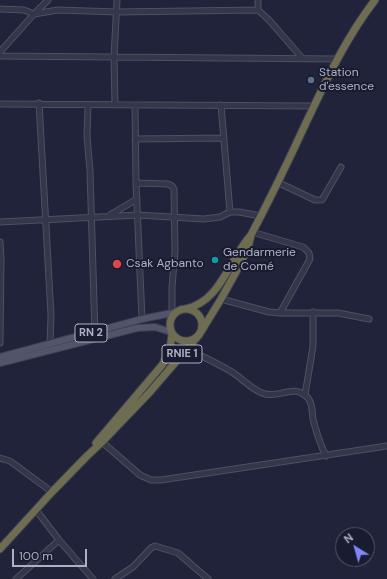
<!DOCTYPE html>
<meta charset="utf-8">
<style>
body{margin:0}
#map{position:relative;width:387px;height:579px;overflow:hidden;background:#202339;font-family:"DM Sans",sans-serif}
canvas{display:block}
.north{position:absolute;left:335px;top:527px;width:40px;height:40px;box-sizing:border-box;background:#191b2e;border:1px solid #55576b;border-radius:50%;rotate:323deg;font-size:11px;font-weight:700;line-height:16px;text-align:center;color:#aeb0c6}
.north::after{content:'';display:block;margin:auto;width:14px;height:18px;background:#7f86fa;clip-path:polygon(50% 0,100% 100%,50% 72%,0 100%)}
.scale{position:absolute;left:12px;top:549px;width:75px;height:18px;box-sizing:border-box;border:2px solid #aeb0c6;border-top:0;padding-left:5px;font-size:12px;line-height:14px;white-space:nowrap;color:#aeb0c6;-webkit-text-stroke:3px #191b2e;paint-order:stroke}
</style>
<div id="map">
<canvas width="387" height="579"></canvas>
<div class="north">N</div>
<div class="scale">100 m</div>
</div>
<script>
const c = document.querySelector('canvas').getContext('2d');
c.lineJoin = 'round';
function trace(path, color, width, dash) {
  c.strokeStyle = color;
  c.lineWidth = width;
  c.lineCap = dash ? 'butt' : 'round';
  c.setLineDash(dash || []);
  c.stroke(path);
}
function write(font, color, halo, rows, align = 'center') {
  c.font = font + ' "DM Sans",sans-serif';
  c.lineWidth = 4;
  c.setLineDash([]);
  c.textBaseline = 'middle';
  c.strokeStyle = halo;
  c.fillStyle = color;
  for (const [text, x, y, turn = 0] of rows) {
    c.save();
    c.translate(x, y);
    c.rotate((+turn || 0) * Math.PI / 180);
    c.textAlign = isNaN(turn) ? turn : align;
    if (halo) c.strokeText(text, 0, 0);
    c.fillText(text, 0, 0);
    c.restore();
  }
}
const minor = new Path2D(`
 M 0,9 L 24,10 L 34,14 L 58,10 L 117,12 L 258,10 L 269,20 L 302,58
 M 258,10 L 258,0
 M 0,52 L 34,14 L 48,0
 M 0,56 L 337,59
 M 39,103 L 51,315 L 50,345
 M 0,104 L 314,106
 M 88,105 L 87,136 L 90,171 L 95,335
 M 115,105 L 114,57 L 117,0
 M 135,105 L 136,183 L 142,319
 M 221,105 L 230,212
 M 135,139 L 224,138
 M 277,182 L 315,200 L 322,200 L 341,167
 M 136,183 L 168,184 L 172,186 L 174,189 L 175,251 L 172,287 L 172,313
 M 110,215 L 137,199
 M 0,222 L 138,215 L 204,219 L 220,217 L 230,212 L 239,212 L 261,216
 M 252,232 L 303,247 L 309,253 L 310,259 L 280,313
 M 0,242 L 1,258 L 0,343
 M 221,299 L 269,312 L 280,313 L 338,313 L 369,319
 M 186,349 C 202,356 217,363 232,372 C 243,379 253,391 265,394 C 281,398 294,383 308,398 C 313,404 312,412 313,419 C 316,431 320,444 326,456
 M 305,395 L 313,346 L 313,312
 M 102,442 L 140,475 L 151,480 L 161,480 L 387,446
 M 0,458 L 10,461 L 52,492
 M 36,510 L 59,540 L 93,579
 M 16,579 L 59,540
 M 115,579 L 133,567 L 151,548 L 155,546 L 178,553 L 208,579`);
const major = new Path2D(`
 M 0,357 L 142,319 L 172,313 L 182,309
 M 0,363 L 137,328 L 155,327 L 171,332`);
const highway = new Path2D(`
 M170 325a16 16 0 1 1 32 0a16 16 0 1 1-32 0Z
 M 185,309 C 221,302 229,259 251,235 C 270,199 288,162 305,125 C 326,81 345,39 375,0
 M 96,443 L 163,364 L 170,349 L 172,334
 M 0,549 L 52,492 L 87,456 L 102,442 L 149,393 L 199,335 L 221,299 L 236,272 L 248,248 L 251,235`);
trace(minor, '#4e5064', 7);
trace(major, '#3d3f53', 8);
trace(highway, '#3b3d51', 9);
trace(minor, '#343649', 5);
trace(major, '#525469', 6);
trace(highway, '#6f6d51', 7);
for (const [x, y, r, color] of [
 [311,80,4,"#5c6f8a"],
 [215,260,4,"#0f9aa8"],
 [117,264,5,"#e0444e"]
]) {
  const dot = new Path2D();
  dot.arc(x, y, r, 0, 2 * Math.PI);
  c.fillStyle = color;
  c.fill(dot);
  trace(dot, '#191b2e', 1.5);
}
for (const [x, y, w] of [
 [91,333,32],
 [182,354,40]
]) {
  const box = new Path2D();
  box.roundRect(x - w / 2, y - 9, w, 18, 3);
  c.fillStyle = '#191b2e';
  c.fill(box);
  trace(box, '#aeb0c6', 1);
}
write('bold 11px', '#aeb0c6', null, [
 ["RN 2",91,333],
 ["RNIE 1",182,354]
]);
write('12px', '#aeb0c6', '#191b2e', [
 ["Station",319,73],
 ["d'essence",319,87],
 ["Gendarmerie",223,253],
 ["de Comé",223,267],
 ["Csak Agbanto",126,264]
], 'left');
</script>
